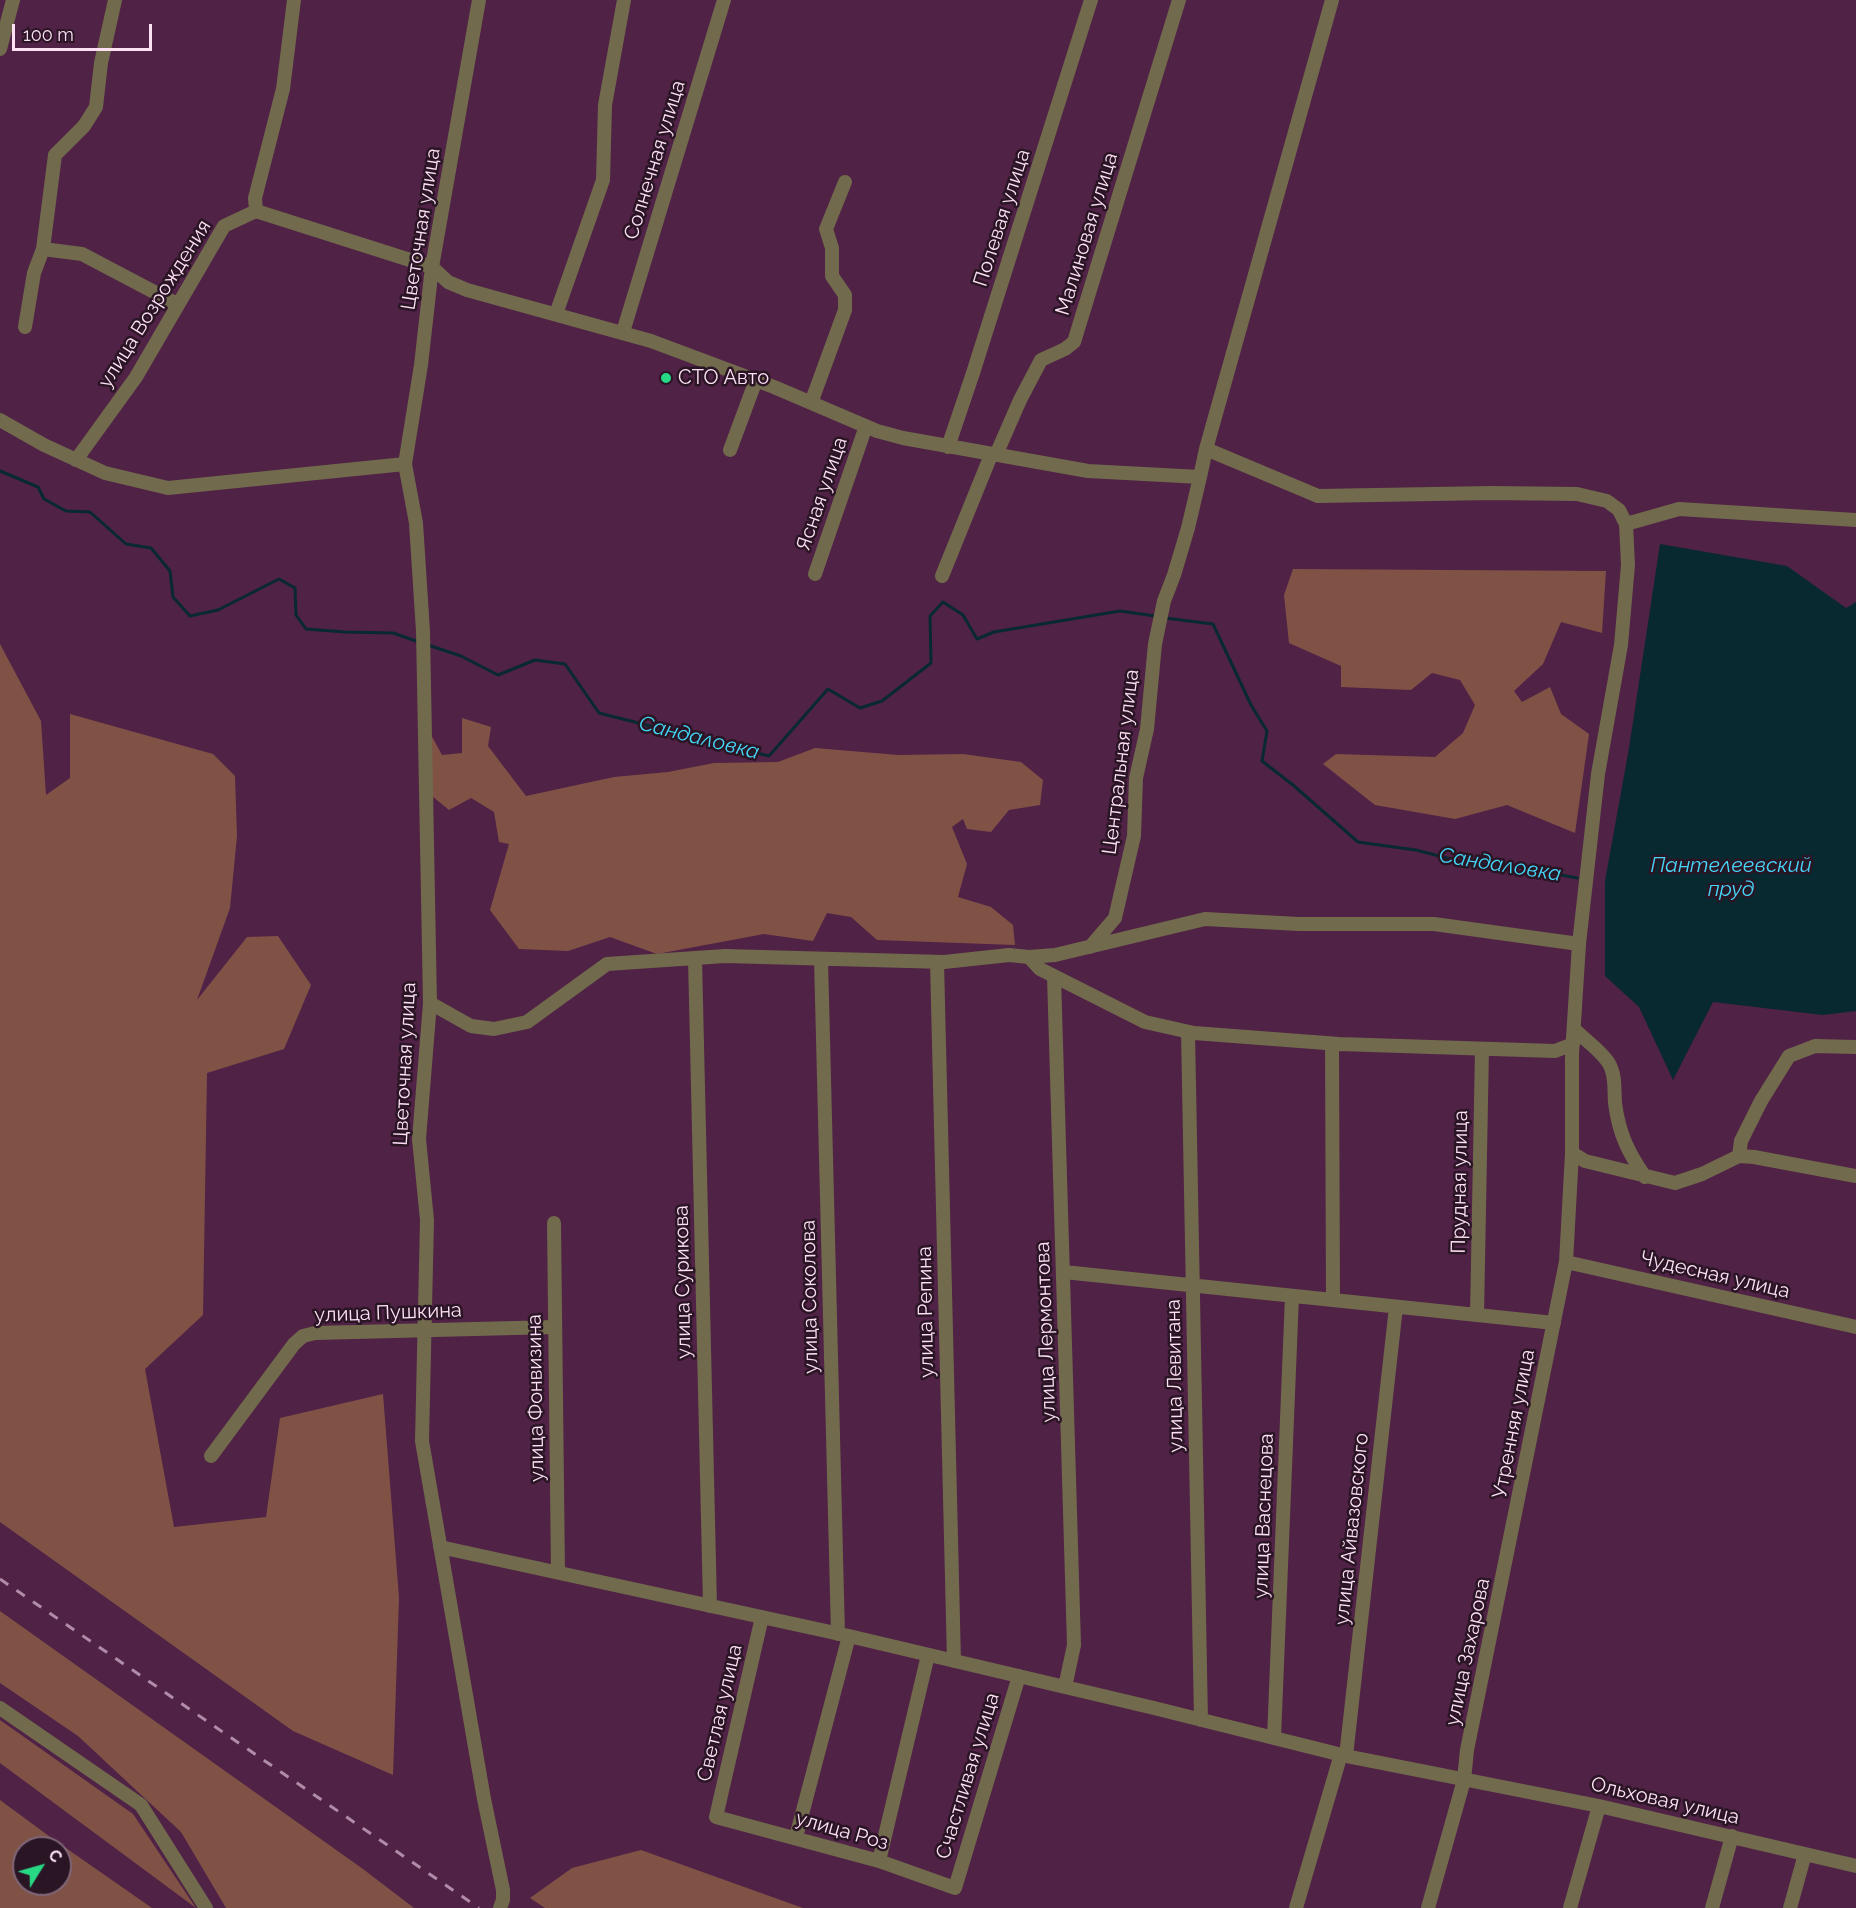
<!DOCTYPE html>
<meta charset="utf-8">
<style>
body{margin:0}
#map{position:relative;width:1856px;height:1908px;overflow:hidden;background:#502246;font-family:Raleway,sans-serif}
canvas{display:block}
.north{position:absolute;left:12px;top:1836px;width:60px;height:60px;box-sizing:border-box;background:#2a1525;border:2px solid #7f6678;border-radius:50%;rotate:53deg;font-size:16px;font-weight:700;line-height:24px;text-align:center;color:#fee0f5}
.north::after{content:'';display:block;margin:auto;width:21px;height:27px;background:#27d885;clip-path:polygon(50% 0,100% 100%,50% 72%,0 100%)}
.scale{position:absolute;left:12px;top:24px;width:140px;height:27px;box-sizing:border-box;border:3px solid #fee0f5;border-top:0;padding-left:8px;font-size:18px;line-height:21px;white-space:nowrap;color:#fee0f5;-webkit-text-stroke:4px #2a1525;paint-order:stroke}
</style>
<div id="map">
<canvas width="1856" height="1908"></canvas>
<div class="north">С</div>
<div class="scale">100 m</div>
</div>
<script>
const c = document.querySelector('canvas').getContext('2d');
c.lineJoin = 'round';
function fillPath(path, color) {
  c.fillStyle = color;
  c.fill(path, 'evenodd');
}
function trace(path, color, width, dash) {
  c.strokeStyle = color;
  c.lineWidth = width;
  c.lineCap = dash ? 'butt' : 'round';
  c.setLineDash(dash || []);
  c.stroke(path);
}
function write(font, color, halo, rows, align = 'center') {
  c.font = font + ' Raleway,sans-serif';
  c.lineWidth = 5;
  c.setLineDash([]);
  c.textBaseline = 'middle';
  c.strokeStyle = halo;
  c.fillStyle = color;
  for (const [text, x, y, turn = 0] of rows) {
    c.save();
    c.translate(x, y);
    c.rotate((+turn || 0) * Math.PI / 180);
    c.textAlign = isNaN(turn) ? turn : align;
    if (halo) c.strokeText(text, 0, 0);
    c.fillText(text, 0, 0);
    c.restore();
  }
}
fillPath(new Path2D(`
 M 1293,569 L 1606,571 L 1602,633 L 1561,622 L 1543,664 L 1514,691 L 1522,702 L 1550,687 L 1561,714 L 1589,734 L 1575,833 L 1507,805 L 1455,819 L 1375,805 L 1323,764 L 1336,754 L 1435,757 L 1463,733 L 1475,705 L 1460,680 L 1432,673 L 1411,690 L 1341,687 L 1341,666 L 1289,643 L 1284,595 Z
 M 0,644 L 41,721 L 46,795 L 70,778 L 70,714 L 213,754 L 235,776 L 237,836 L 230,908 L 197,1000 L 247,937 L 278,936 L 311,985 L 284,1049 L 207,1073 L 203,1315 L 145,1369 L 174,1527 L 266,1517 L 280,1418 L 383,1394 L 399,1598 L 393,1775 L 293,1731 L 0,1522 Z
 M 462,718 L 491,727 L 488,746 L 526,796 L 614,777 L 668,772 L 714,763 L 778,762 L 815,748 L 898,755 L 963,754 L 1021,762 L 1043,780 L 1040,805 L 1009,810 L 991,832 L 967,829 L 963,819 L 952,827 L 967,864 L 958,897 L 991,907 L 1013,925 L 1015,945 L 877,940 L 851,917 L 827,913 L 813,941 L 764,934 L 657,954 L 610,937 L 568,951 L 519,949 L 490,910 L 509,844 L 499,842 L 494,812 L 471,798 L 449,810 L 427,792 L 430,733 L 442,755 L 462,753 Z
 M 0,1611 L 363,1869 L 414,1908 L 226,1908 L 181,1832 L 78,1736 L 0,1683 Z
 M 0,1720 L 133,1814 L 196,1908 L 0,1763 Z
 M 0,1800 L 53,1839 L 152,1908 L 0,1908 ZM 24,1848 L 60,1848 L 60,1884 L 24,1884 Z
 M 641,1850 L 803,1908 L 804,1908 L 545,1908 L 530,1898 L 572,1868 Z`), '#805246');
fillPath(new Path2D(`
 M 1660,544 L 1787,566 L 1846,608 L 1856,602 L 1856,1011 L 1823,1015 L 1713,1002 L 1673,1080 L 1639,1007 L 1605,976 L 1605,881 L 1629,748 Z`), '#082930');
trace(new Path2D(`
 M 0,471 L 38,487 L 44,499 L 66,511 L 90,512 L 126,544 L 151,548 L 170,571 L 173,597 L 190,616 L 218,610 L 279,579 L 295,588 L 296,615 L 306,629 L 345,632 L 393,633 L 419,642
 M 1165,618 L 1213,624 L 1251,705 L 1267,731 L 1262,761 L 1293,785 L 1358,842 L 1416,850 L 1474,865 L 1504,864 L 1577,878
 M 428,645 L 461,656 L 498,675 L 535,660 L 565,664 L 599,713 L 769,756 L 828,689 L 860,708 L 882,701 L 931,663 L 930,616 L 943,602 L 963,615 L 977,639 L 994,632 L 1120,611 L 1155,616`), '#082930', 3);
trace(new Path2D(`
 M 479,0 L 432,267 L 421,365 L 405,464 L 416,523 L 423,631 L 430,1003 L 419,1139 L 427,1220 L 422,1441 L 484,1799 L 503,1890 L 503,1900 L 500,1908
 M 0,49 L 13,0
 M 256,211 L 432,267 L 448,282 L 467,290 L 651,341 L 774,387 L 877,431 L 903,438 L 1088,471 L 1200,477 L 1206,449 L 1332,0
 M 256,211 L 255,198 L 283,89 L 294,0
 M 43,249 L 82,254 L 177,304
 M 556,314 L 603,180 L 605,105 L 624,0
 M 25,327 L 34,273 L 43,249 L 55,155 L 84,126 L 96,107 L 101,63 L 115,0
 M 623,332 L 724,0
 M 811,403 L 845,310 L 845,295 L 832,276 L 832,248 L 826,229 L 845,182
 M 0,420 L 44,445 L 105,473 L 168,488 L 405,464
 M 948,447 L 973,373 L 1091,0
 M 1206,449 L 1318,496 L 1491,493 L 1577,494 L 1607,501 L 1619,510 L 1626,524 L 1628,565 L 1621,645 L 1598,774 L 1579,944 L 1572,1054 L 1572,1153 L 1566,1262 L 1467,1750 L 1464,1780 L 1428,1908
 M 730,450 L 756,380
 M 996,455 L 1020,400 L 1041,360 L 1065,349 L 1074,342 L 1179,0
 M 76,460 L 136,377 L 224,226 L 256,211
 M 1626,524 L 1679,509 L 1856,520
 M 815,574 L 866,426
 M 942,576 L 991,455
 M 1090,947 L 1115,918 L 1134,836 L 1136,778 L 1147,729 L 1155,644 L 1164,601 L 1174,575 L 1188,528 L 1200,477
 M 1029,957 L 1040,969 L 1145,1022 L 1194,1033 L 1339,1044 L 1555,1051 L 1573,1044
 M 695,958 L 710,1606
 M 821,959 L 838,1634
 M 937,962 L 954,1661
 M 1054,976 L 1074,1645 L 1065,1687
 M 430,1003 L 471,1026 L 494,1029 L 527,1022 L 607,964 L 725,956 L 944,962 L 1009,955 L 1029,957 L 1055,955 L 1205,919 L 1299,924 L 1434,924 L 1579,944
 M 1574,1029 C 1585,1040 1599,1049 1608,1062 C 1616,1074 1614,1090 1615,1103 C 1619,1134 1628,1152 1645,1177
 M 1188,1032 L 1201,1720
 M 1332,1044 L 1333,1300
 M 1572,1153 L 1585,1161 L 1675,1183 L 1702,1174 L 1739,1156 L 1754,1157 L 1856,1176
 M 1739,1156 L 1741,1141 L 1761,1101 L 1789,1056 L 1815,1046 L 1856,1047
 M 554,1223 L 558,1572
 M 1566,1262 L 1856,1327
 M 1064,1272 L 1554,1323
 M 1477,1315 L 1482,1049
 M 211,1456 L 294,1344 L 303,1336 L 315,1333 L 555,1327
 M 440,1547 L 849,1636 L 1154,1708 L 1346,1756 L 1599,1806 L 1856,1866
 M 762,1617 L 716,1817 L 879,1861 L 955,1888 L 1019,1676
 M 0,1708 L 141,1805 L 206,1908
 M 1274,1738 L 1292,1296
 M 1346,1756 L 1396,1307
 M 796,1837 L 849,1636
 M 879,1861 L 928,1655
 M 1296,1908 L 1341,1754
 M 1570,1908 L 1599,1806
 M 1712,1908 L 1732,1836
 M 1790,1908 L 1805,1854`), '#716a4c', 14);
trace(new Path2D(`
 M 0,1579 L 479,1908`), '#b18ca8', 3, [10, 10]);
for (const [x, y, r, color] of [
 [666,378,6,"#27d885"]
]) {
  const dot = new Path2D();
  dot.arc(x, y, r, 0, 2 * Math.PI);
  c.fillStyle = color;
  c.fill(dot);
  trace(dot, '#2a1525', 2);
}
write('20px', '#fee0f5', '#2a1525', [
 ["Солнечная улица",655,160,-73],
 ["Полевая улица",1002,218,-72],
 ["Цветочная улица",421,229,-81],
 ["Малиновая улица",1087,234,-73],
 ["улица Возрождения",155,304,-58],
 ["Ясная улица",822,494,-71],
 ["Центральная улица",1121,762,-83],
 ["Цветочная улица",405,1064,-87],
 ["Прудная улица",1460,1182,-89],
 ["Чудесная улица",1715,1275,13],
 ["улица Сурикова",683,1282,-91],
 ["улица Соколова",810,1297,-91],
 ["улица Репина",926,1312,-91],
 ["улица Пушкина",388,1313,-2],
 ["улица Лермонтова",1046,1332,-92],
 ["улица Левитана",1175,1376,-91],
 ["улица Фонвизина",536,1398,-91],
 ["Утренняя улица",1514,1424,-79],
 ["улица Васнецова",1264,1516,-88],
 ["улица Айвазовского",1352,1529,-84],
 ["улица Захарова",1468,1652,-78],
 ["Светлая улица",720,1713,-77],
 ["Счастливая улица",968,1776,-73],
 ["Ольховая улица",1665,1801,13],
 ["улица Роз",842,1831,16]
]);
write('20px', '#fee0f5', '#2a1525', [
 ["СТО Авто",678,378]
], 'left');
write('italic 21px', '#44d7f8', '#2a1525', [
 ["Сандаловка",699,738,14],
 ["Сандаловка",1500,865,9],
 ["Пантелеевский",1731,866],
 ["пруд",1731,890]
]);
</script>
